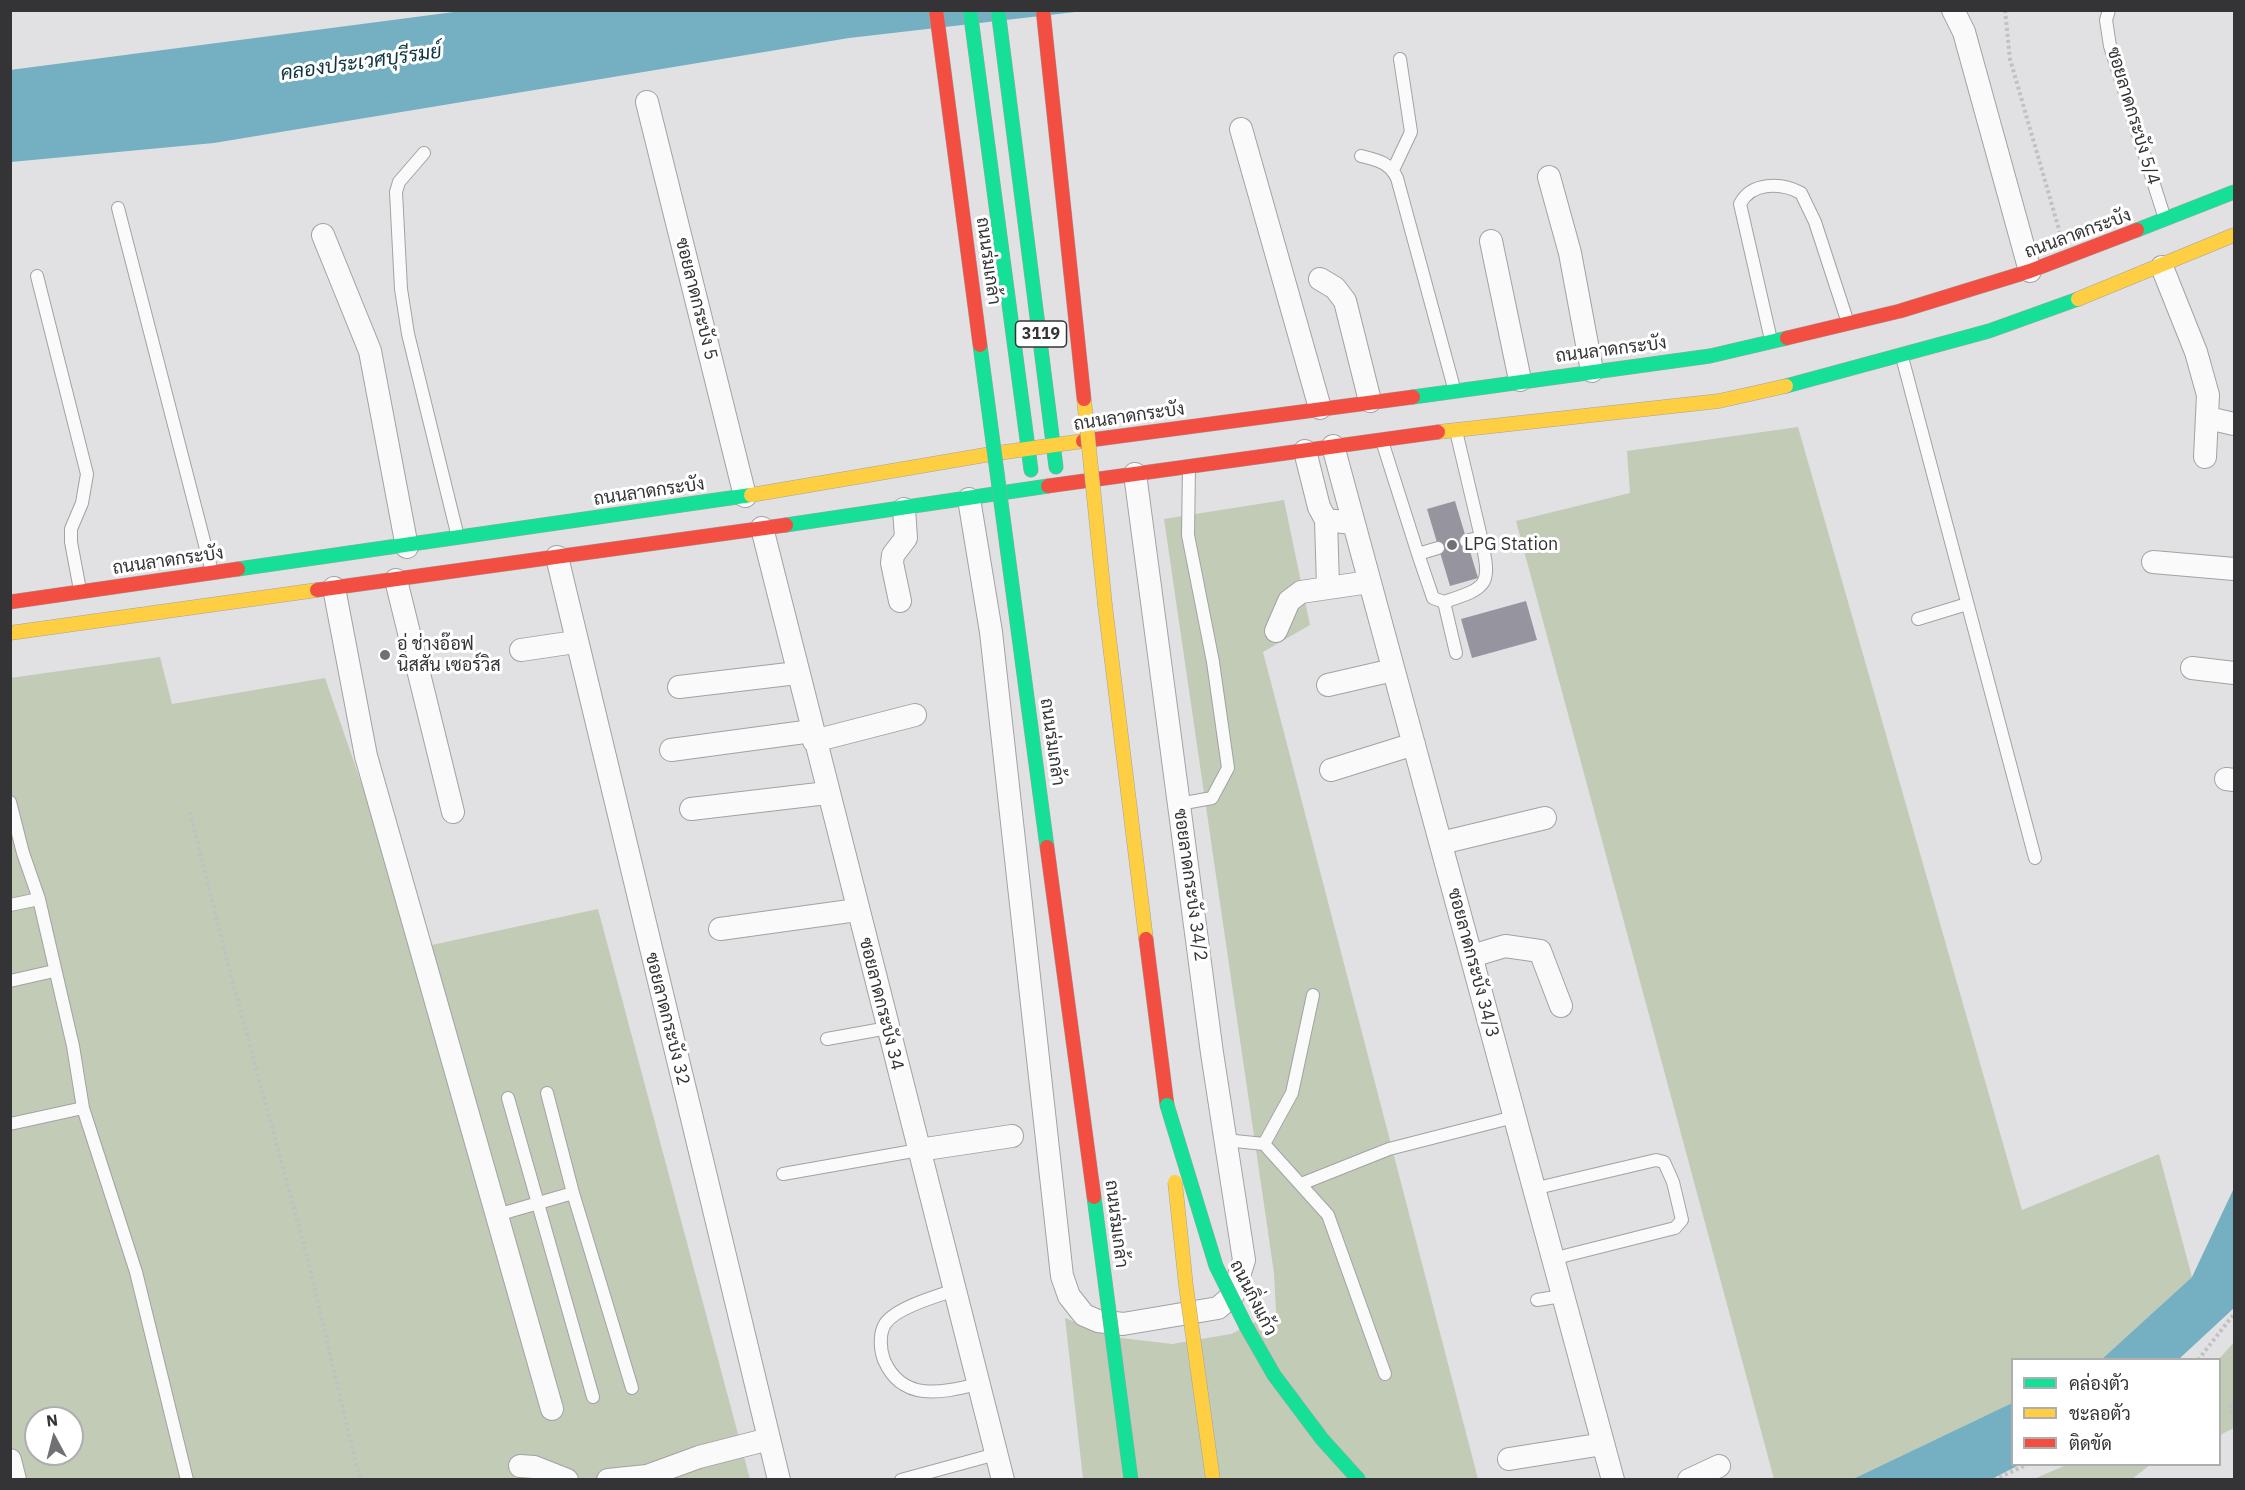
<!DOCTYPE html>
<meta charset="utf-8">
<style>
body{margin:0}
#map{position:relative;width:2245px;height:1490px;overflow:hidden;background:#e1e1e4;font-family:"IBM Plex Sans",Sarabun,sans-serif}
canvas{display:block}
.frame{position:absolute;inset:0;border:12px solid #343436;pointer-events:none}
.legend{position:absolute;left:2011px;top:1358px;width:210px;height:108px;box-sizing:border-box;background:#fff;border:2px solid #aeaeaf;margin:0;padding:8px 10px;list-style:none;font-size:18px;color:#343436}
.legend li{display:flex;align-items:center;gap:12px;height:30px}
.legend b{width:30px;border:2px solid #aeaeaf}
.north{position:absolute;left:24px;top:1406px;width:60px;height:60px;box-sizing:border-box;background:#fff;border:2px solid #aeaeaf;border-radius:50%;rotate:353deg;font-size:16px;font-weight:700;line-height:24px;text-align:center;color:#343436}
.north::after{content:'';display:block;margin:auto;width:21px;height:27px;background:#717173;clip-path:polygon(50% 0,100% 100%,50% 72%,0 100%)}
</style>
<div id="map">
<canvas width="2245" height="1490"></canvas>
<div class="frame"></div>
<ul class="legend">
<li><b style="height:8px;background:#16e098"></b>คล่องตัว</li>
<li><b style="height:8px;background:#ffcf43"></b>ชะลอตัว</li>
<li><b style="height:8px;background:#f24e42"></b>ติดขัด</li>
</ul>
<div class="north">N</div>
</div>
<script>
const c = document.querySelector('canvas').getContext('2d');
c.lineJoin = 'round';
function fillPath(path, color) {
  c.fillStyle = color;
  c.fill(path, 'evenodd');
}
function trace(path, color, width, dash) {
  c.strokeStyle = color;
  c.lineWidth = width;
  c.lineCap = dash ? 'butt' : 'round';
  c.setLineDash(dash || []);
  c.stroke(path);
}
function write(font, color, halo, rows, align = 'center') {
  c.font = font + ' "IBM Plex Sans",Sarabun,sans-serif';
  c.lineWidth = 6;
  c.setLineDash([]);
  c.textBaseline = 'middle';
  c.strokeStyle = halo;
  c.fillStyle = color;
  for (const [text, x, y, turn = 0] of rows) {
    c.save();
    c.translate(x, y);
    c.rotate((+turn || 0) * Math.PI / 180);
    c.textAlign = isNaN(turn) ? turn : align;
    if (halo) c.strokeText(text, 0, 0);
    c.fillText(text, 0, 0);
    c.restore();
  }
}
fillPath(new Path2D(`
 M 1798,427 L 2022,1210 L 2159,1154 L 2192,1277 L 2102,1359 L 2012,1360 L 2012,1403 L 1853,1479 L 1774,1479 L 1516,521 L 1630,493 L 1627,451 Z
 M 1284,500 L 1310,625 L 1263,652 L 1478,1479 L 1083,1479 L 1065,1318 L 1113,1337 L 1172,1344 L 1231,1334 L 1276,1312 L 1274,1273 L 1164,519 Z
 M 160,657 L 172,704 L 325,678 L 418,948 L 598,909 L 750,1479 L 11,1479 L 10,678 ZM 36,1418 L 72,1418 L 72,1454 L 36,1454 Z
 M 2234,1342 L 2234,1428 L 2220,1435 L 2219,1359 Z
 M 2066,1465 L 2066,1464 L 2150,1465 L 2132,1479 L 2034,1479 Z`), '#c2cbb6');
fillPath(new Path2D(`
 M 469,10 L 1084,11 L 849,38 L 214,143 L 11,162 L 10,70 Z
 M 2234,1188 L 2234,1308 L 2179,1359 L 2102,1359 L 2192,1277 Z
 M 2012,1403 L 2012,1464 L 2019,1465 L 1992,1479 L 1853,1479 Z`), '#75b0c2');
fillPath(new Path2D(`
 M 1455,501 L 1478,578 L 1450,586 L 1427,509 Z
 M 1526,601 L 1537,640 L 1472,658 L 1461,619 Z`), '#96949f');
const lane = new Path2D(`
 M 2109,10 L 2106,20 L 2110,46 L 2165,219
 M 424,153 L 399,182 L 396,192 L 401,289 L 408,334 L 458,537
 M 1361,156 C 1377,160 1389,162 1397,178 L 1454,388
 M 1393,170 L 1411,132 L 1400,59
 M 118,208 L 212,572
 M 37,276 L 87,474 L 82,503 L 71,529 L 71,542 L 80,590
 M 1771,340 L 1740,204 C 1751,182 1781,182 1801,193 L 1815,222 L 1848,323
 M 1902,357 L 2035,858
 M 1456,431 L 1481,537 L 1466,541
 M 1382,441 L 1418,554 L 1438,548
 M 1418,554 L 1433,598 L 1444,602 C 1490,587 1491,585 1481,537
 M 1444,602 L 1456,653
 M 1918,619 L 1967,604
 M 10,802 L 23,853 L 39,899 L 73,1046 L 83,1108 L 136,1272 L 187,1480
 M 1179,804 L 1212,798 L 1228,768 L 1213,662 L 1188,535 L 1189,468
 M 10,905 L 39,899
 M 10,981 L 54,971
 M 827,1039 L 888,1028
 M 508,1098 L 593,1397
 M 10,1124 L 83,1108
 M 1225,1140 L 1264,1144 L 1328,1215 L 1385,1374
 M 1264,1144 L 1292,1093 L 1313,995
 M 783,1174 L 919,1150
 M 1301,1184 L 1389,1149 L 1514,1117
 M 1533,1189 L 1656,1160 L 1664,1162 L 1673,1182 L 1682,1220 L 1675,1228 L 1552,1259
 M 573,1193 L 632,1388
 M 497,1215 L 573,1193 L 547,1093
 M 955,1290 C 937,1296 895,1308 885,1324 C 879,1334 880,1349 884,1360 C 902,1402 941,1393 978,1384
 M 1537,1300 L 1562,1296
 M 901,1480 L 996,1454`);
const street = new Path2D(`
 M 1953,10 L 1964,32 L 2030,271
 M 647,102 L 745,496
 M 1241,129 L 1320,408
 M 1549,177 L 1570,253 L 1592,371
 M 323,235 L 370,351 L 407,547
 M 1491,241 L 1520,380
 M 2162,267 L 2196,352 L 2208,395 L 2205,457
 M 1320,279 L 1335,288 L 1345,301 L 1370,401
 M 2208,418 L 2234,424
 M 1333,446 L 1613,1480
 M 1305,451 L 1319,507 L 1326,520 L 1352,523
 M 969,499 L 991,632 L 1062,1276 L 1069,1296 L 1084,1315 L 1098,1321 L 1123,1324 L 1218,1308 L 1233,1295 L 1244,1260 L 1212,1053 L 1135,474
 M 1326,520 L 1328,586
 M 762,528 L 1003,1480
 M 557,557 L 779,1480
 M 2153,562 L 2234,569
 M 396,580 L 453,812
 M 334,588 L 366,756 L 552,1409
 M 900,601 L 892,563 L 893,555 L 906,538 L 904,509
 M 1276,631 L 1289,601 L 1301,592 L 1369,582
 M 521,650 L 575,642
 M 2192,668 L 2234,673
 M 1328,685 L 1393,670
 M 679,687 L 797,673
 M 814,741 L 915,715
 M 671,750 L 812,731
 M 1331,770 L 1414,744
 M 2226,779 L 2234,780
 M 691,809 L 827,793
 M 1441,843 L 1545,818
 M 720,929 L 857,910
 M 1472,956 L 1505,946 L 1540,951 L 1561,1006
 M 919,1150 L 1012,1136
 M 1509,1459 L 1603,1444
 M 10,1460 L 15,1480
 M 520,1466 L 534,1467 L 567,1480
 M 608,1480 L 647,1476 L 699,1457 L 769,1439
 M 1689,1480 L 1719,1466`);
const fast = new Path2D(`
 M 970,10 L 1031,470
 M 998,10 L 1056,467
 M 2137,230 L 2234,192
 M 1786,386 L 1989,331 L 2078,299
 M 1413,397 L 1710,356 L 1787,338
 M 786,525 L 1048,486
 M 238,569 L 751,495`);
const slow = new Path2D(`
 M 2078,299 L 2234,235
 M 1438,432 L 1719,401 L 1786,386
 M 751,495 L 991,454 L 1083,441
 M 1105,605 L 1146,939
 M 10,633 L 317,590`);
const jam = new Path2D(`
 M 1787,338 L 1900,311 L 2030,271 L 2137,230
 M 1083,441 L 1413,397
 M 1048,486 L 1438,432
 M 317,590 L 786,525
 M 10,602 L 238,569
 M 1146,939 L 1167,1105`);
trace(lane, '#a2a2a4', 14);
trace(street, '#a2a2a4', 24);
trace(fast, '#a2a2a4', 15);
trace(slow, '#a2a2a4', 15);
trace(jam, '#a2a2a4', 15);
trace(new Path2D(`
 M 2005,10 L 2010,59 L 2060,233
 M 190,812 L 229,968 L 306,1253 L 360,1480
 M 2198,1360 L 2234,1314
 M 2230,1405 L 2234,1421
 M 1994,1480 L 2028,1464`), '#c1c1c1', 4, [3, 3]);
trace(lane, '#fafafb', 12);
trace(street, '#fafafb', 22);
trace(fast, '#16e098', 14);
trace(slow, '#ffcf43', 14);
trace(jam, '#f24e42', 14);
const fastBridge = new Path2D(`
 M 980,345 L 1047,847
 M 1167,1105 L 1216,1266 L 1246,1326 L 1274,1375 L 1322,1439 L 1359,1480
 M 1094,1197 L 1131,1480`);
const slowBridge = new Path2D(`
 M 1084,399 L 1105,605
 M 1175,1182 L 1186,1286 L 1213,1480`);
const jamBridge = new Path2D(`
 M 936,10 L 980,345
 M 1043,10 L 1084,399
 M 1047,847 L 1094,1197`);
trace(fastBridge, '#a2a2a4', 15, []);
trace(slowBridge, '#a2a2a4', 15, []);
trace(jamBridge, '#a2a2a4', 15, []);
trace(fastBridge, '#16e098', 14);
trace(slowBridge, '#ffcf43', 14);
trace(jamBridge, '#f24e42', 14);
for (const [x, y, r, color] of [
 [1452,545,6,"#717173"],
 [385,655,6,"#717173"]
]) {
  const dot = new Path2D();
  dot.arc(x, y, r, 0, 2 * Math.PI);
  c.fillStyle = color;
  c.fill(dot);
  trace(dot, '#fff', 2);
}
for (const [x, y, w] of [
 [1041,334,51]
]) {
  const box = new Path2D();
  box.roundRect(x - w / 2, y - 13, w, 26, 4.5);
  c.fillStyle = '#fff';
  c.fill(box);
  trace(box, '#343436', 1.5);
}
write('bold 16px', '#343436', null, [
 ["3119",1041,334]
]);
write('18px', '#343436', '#fff', [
 ["ซอยลาดกระบัง 5/4",2133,116,73],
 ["ถนนลาดกระบัง",2078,234,-20],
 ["ถนนร่มเกล้า",988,261,82],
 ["ซอยลาดกระบัง 5",696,299,76],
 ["ถนนลาดกระบัง",1611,350,-7],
 ["ถนนลาดกระบัง",1129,417,-8],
 ["ถนนลาดกระบัง",649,492,-8],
 ["ถนนลาดกระบัง",168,561,-8],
 ["ถนนร่มเกล้า",1052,742,82],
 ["ซอยลาดกระบัง 34/2",1190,885,82],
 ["ซอยลาดกระบัง 34/3",1473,963,75],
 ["ซอยลาดกระบัง 34",881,1004,76],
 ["ซอยลาดกระบัง 32",667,1019,76],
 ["ถนนร่มเกล้า",1116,1224,83],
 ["ถนนกิ่งแก้ว",1253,1298,63]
]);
write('18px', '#343436', '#fff', [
 ["LPG Station",1464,545],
 ["อู่ ช่างอ๊อฟ",397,645],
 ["นิสสัน เซอร์วิส",397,666]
], 'left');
write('italic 20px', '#0d3540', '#fff', [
 ["คลองประเวศบุรีรมย์",361,63,-8]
]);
</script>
